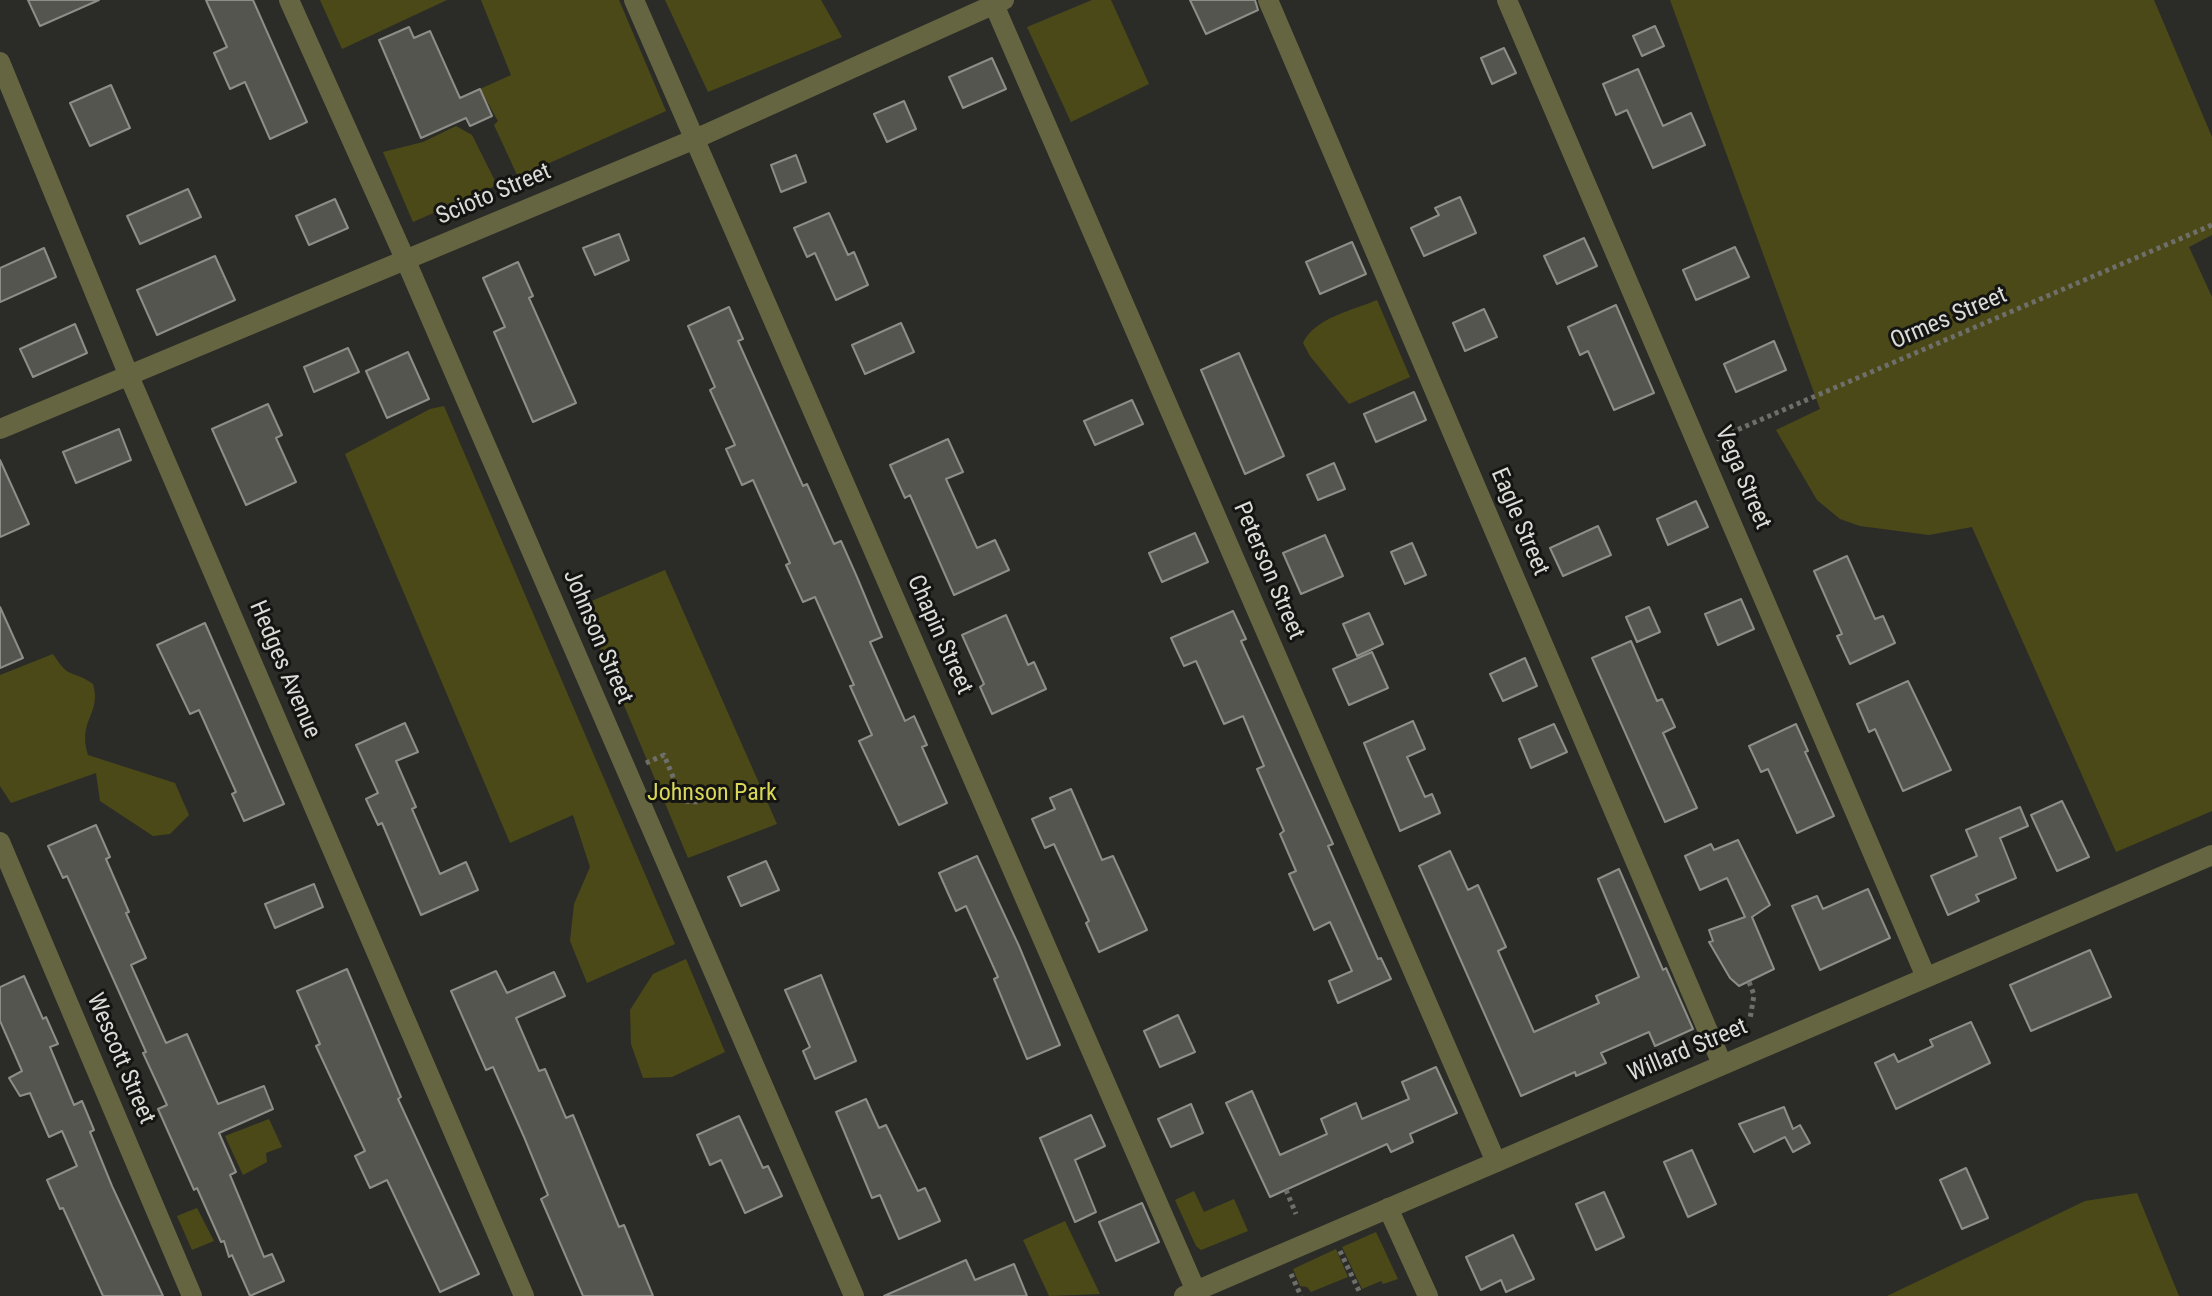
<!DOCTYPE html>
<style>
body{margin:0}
canvas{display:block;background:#2b2c27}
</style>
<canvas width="2212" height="1296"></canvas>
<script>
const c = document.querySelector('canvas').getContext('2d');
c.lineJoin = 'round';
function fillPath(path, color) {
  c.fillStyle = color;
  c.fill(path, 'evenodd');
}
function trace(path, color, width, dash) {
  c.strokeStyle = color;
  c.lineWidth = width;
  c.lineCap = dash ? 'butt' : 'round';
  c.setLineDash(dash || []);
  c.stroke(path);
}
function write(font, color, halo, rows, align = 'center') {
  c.font = font + ' "Roboto Condensed",sans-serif';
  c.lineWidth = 6;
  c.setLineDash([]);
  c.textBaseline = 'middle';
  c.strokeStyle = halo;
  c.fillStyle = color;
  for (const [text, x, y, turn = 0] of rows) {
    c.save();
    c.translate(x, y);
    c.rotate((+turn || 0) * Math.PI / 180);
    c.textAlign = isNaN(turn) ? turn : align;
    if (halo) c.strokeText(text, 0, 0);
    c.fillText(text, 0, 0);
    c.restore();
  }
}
fillPath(new Path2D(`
 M 320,0 L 447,0 L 342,49 Z
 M 481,0 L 619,0 L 666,111 L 518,177 L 494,125 L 498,121 L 480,89 L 511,75 Z
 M 665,0 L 821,0 L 842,37 L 708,92 Z
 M 1092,0 L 1111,0 L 1149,84 L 1071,122 L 1027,27 Z
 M 1670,0 L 2154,0 L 2212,137 L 2212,235 L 2189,247 L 2212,297 L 2212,811 L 2116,852 L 1972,527 L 1929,535 L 1860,526 L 1840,519 L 1817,500 L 1776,430 L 1820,409 Z
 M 456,126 L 472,135 L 497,185 L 413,222 L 383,152 L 423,142 Z
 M 1377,300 L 1410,377 L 1349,404 L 1310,356 L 1303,343 C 1314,318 1354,310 1377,300 Z
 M 444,406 L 675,944 L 587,983 L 570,941 L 574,904 L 590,867 L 573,815 L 510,843 L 345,454 L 430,409 Z
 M 665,570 L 777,824 L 688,858 L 582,605 Z
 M 53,654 C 70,681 72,669 93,684 C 102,714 77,720 88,755 L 175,783 L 189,815 L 170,834 L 153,836 L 100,801 L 96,773 L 11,803 L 0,786 L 0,675 Z
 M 686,959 L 725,1052 L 672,1077 L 643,1078 L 631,1044 L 630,1010 L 653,974 Z
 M 269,1119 L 282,1147 L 266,1153 L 267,1162 L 243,1175 L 225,1136 Z
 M 1194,1191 L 1204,1212 L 1234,1199 L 1248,1231 L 1201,1250 L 1196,1246 L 1175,1200 Z
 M 2137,1193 L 2179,1296 L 1887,1296 L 2085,1201 Z
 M 197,1208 L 214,1241 L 192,1250 L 177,1216 Z
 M 1065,1221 L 1100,1294 L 1049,1296 L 1023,1240 Z
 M 1376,1232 L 1398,1279 L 1383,1284 L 1381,1281 L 1362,1289 L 1342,1247 Z
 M 1336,1249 L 1348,1277 L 1311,1292 L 1307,1287 L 1300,1286 L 1293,1269 Z`), '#4b4917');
const building = new Path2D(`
 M 28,0 L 99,0 L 40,26 Z
 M 206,0 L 253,0 L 307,122 L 270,139 L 245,82 L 230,89 L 214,53 L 227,47 Z
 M 1190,0 L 1255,0 L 1258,10 L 1206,34 Z
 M 1655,26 L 1664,46 L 1642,56 L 1633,36 Z
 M 409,27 L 414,38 L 430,31 L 460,98 L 480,89 L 492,116 L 470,126 L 466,118 L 421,138 L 379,40 Z
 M 1504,48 L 1516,73 L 1492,84 L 1481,58 Z
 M 992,58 L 1006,89 L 963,108 L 949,77 Z
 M 1638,69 L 1663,126 L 1691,113 L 1705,145 L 1653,168 L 1627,110 L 1616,115 L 1603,84 Z
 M 111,85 L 130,128 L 90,146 L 70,103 Z
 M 904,101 L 916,129 L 887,142 L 874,114 Z
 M 796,155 L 806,182 L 781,192 L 771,165 Z
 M 188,189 L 201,217 L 140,244 L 127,216 Z
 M 1460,197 L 1476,233 L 1424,256 L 1411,228 L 1439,215 L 1435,208 Z
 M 335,199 L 348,228 L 309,245 L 296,216 Z
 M 829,213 L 848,255 L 854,252 L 868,285 L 836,300 L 815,253 L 807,257 L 794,228 Z
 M 619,234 L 629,260 L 595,275 L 583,248 Z
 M 1584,238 L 1597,266 L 1557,284 L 1544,256 Z
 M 1352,242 L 1366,274 L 1320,294 L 1306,262 Z
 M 1735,247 L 1749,277 L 1696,300 L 1683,270 Z
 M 44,248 L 56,277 L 0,302 L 0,268 Z
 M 215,256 L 235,300 L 157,335 L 137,290 Z
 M 518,262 L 533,296 L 529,298 L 576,403 L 533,422 L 494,332 L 505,327 L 483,278 Z
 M 1616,305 L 1654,393 L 1614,410 L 1588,351 L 1580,355 L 1568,327 Z
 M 729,307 L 743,339 L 738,341 L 803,486 L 807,484 L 834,544 L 841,541 L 857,577 L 882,637 L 870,642 L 905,721 L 914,716 L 927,745 L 922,747 L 947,803 L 899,825 L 859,741 L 872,735 L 850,686 L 854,685 L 815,597 L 803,602 L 786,565 L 790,563 L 753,480 L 742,485 L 726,449 L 735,445 L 710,390 L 715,387 L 688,326 Z
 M 1484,309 L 1497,337 L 1465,351 L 1453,323 Z
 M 901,323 L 914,352 L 865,374 L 852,345 Z
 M 75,324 L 87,353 L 33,377 L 20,349 Z
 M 1774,341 L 1786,370 L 1736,392 L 1724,364 Z
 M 348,348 L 359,372 L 314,392 L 304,367 Z
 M 408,352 L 429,399 L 387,418 L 366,371 Z
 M 1239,353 L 1284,456 L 1245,474 L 1201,370 Z
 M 1414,392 L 1426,420 L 1376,442 L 1364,414 Z
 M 1132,400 L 1143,424 L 1095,445 L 1084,421 Z
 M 268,404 L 282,435 L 276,438 L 296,482 L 246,505 L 212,429 Z
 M 119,429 L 131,460 L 76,483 L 63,452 Z
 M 948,439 L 963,472 L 946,479 L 977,548 L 995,540 L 1009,570 L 954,595 L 910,495 L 905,498 L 890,465 Z
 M 0,460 L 29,524 L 0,537 Z
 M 1334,463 L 1345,489 L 1318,500 L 1307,475 Z
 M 1696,501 L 1708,527 L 1668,545 L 1657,519 Z
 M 1598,526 L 1611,555 L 1563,576 L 1550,548 Z
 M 1195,533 L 1208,562 L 1162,582 L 1149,553 Z
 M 1325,535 L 1343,576 L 1301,594 L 1283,553 Z
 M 1412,543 L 1426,575 L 1405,584 L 1391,552 Z
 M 1847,556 L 1875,619 L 1883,616 L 1895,643 L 1850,664 L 1837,636 L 1842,634 L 1814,571 Z
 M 1741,599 L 1754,629 L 1718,645 L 1705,614 Z
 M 0,607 L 23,658 L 0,668 Z
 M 1649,607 L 1660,632 L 1637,642 L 1626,617 Z
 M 1233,611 L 1246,639 L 1241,641 L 1333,844 L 1328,846 L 1378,959 L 1381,958 L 1391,979 L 1338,1003 L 1329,981 L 1352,971 L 1330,922 L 1314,930 L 1289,874 L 1296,871 L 1280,834 L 1284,831 L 1257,769 L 1264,766 L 1243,716 L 1224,724 L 1196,661 L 1184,666 L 1171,638 Z
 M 1369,613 L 1383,644 L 1357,656 L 1343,624 Z
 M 1006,615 L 1028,665 L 1034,662 L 1046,689 L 992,714 L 980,687 L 984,684 L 962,635 Z
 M 205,623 L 284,804 L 244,821 L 232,794 L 236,792 L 199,710 L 190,714 L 157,645 Z
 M 1631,641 L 1657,701 L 1662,699 L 1675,727 L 1663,733 L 1697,808 L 1665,822 L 1592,658 Z
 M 1372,652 L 1388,688 L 1349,705 L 1333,669 Z
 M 1525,658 L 1537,686 L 1503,701 L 1490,674 Z
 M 1908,681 L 1951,770 L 1903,791 L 1875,729 L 1869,732 L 1857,704 Z
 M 1413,721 L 1425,749 L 1407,757 L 1425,797 L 1432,794 L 1440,813 L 1400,831 L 1364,743 Z
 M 405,723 L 418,752 L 396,761 L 416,807 L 412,809 L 440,874 L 466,862 L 478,890 L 421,915 L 382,823 L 378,825 L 366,799 L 378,793 L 356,745 Z
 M 1554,724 L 1567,752 L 1531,768 L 1519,739 Z
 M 1796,724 L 1808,751 L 1805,752 L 1834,816 L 1797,833 L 1768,769 L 1761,772 L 1749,746 Z
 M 1071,789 L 1102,860 L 1113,856 L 1147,930 L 1099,952 L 1086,923 L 1089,921 L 1054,844 L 1045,848 L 1032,819 L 1055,809 L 1050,798 Z
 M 2062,801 L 2089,857 L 2057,871 L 2031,815 Z
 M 2020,807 L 2028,826 L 2000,838 L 2016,878 L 1976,895 L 1979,901 L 1948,915 L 1931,876 L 1977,856 L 1966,830 Z
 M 96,825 L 110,857 L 106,859 L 129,912 L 126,913 L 146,958 L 131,965 L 166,1043 L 187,1034 L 218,1104 L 264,1086 L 273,1109 L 219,1133 L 236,1172 L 230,1175 L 264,1257 L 272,1254 L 284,1281 L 250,1296 L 232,1255 L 229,1257 L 224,1241 L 221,1242 L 197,1188 L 194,1190 L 158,1109 L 167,1105 L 143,1053 L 146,1052 L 67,876 L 63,878 L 48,846 Z
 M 1738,840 L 1770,905 L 1752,917 L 1774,969 L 1739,986 L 1730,978 L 1709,942 L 1713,941 L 1709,930 L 1745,917 L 1727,878 L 1700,890 L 1685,856 L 1711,844 L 1714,850 Z
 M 1450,851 L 1468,890 L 1478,885 L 1506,947 L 1498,951 L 1534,1032 L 1599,1003 L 1596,996 L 1639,977 L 1598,879 L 1619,869 L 1663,970 L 1666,968 L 1693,1029 L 1655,1046 L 1649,1032 L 1601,1053 L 1606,1063 L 1576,1076 L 1575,1072 L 1521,1096 L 1419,866 Z
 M 977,856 L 1019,946 L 1060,1045 L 1027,1059 L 994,979 L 998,977 L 966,906 L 956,911 L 939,873 Z
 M 766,861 L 779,890 L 741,906 L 728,877 Z
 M 314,884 L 323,907 L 275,928 L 265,904 Z
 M 1868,889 L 1890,938 L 1820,970 L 1792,906 L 1817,896 L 1823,909 Z
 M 2090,950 L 2111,997 L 2031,1031 L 2010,985 Z
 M 347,969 L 401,1097 L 398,1099 L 479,1274 L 440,1292 L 387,1180 L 370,1188 L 355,1156 L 365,1151 L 316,1046 L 320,1044 L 297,991 Z
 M 496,971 L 507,993 L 554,972 L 565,996 L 516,1018 L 539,1071 L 545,1069 L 566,1118 L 573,1115 L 619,1227 L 624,1225 L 653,1296 L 583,1296 L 541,1199 L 548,1195 L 524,1137 L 493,1067 L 486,1070 L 451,991 Z
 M 821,975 L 856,1061 L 815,1079 L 803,1051 L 810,1047 L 785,990 Z
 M 24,976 L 43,1019 L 46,1017 L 58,1044 L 50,1047 L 74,1105 L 82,1101 L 94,1130 L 90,1132 L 112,1186 L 163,1296 L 103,1296 L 63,1208 L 60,1209 L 47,1180 L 77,1166 L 62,1131 L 49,1137 L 30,1093 L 20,1096 L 9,1078 L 22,1071 L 0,1021 L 0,987 Z
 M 1178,1015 L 1195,1052 L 1160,1067 L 1144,1031 Z
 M 1971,1022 L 1990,1063 L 1896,1109 L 1875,1063 L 1894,1054 L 1898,1062 L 1933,1046 L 1930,1040 Z
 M 1436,1067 L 1457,1113 L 1410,1134 L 1413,1142 L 1391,1152 L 1387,1144 L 1270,1197 L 1226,1103 L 1252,1091 L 1280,1155 L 1327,1134 L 1321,1119 L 1356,1103 L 1362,1119 L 1409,1099 L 1402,1082 Z
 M 866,1099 L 879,1128 L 886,1125 L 918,1191 L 925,1188 L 940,1221 L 899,1239 L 880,1195 L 872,1198 L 836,1112 Z
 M 1191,1104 L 1203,1133 L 1171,1147 L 1158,1119 Z
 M 1784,1107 L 1793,1129 L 1800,1125 L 1810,1143 L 1793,1152 L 1785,1137 L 1754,1152 L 1739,1124 Z
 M 1091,1115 L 1105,1146 L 1075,1160 L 1096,1212 L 1075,1222 L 1040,1138 Z
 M 739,1116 L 763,1168 L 768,1166 L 782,1196 L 745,1213 L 721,1160 L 710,1165 L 697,1135 Z
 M 1692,1150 L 1716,1204 L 1688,1217 L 1664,1162 Z
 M 1966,1168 L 1988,1218 L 1962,1229 L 1940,1180 Z
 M 1604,1192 L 1624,1237 L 1596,1250 L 1576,1204 Z
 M 1142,1203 L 1159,1242 L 1116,1261 L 1099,1222 Z
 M 1513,1235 L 1534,1279 L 1506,1292 L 1501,1280 L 1481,1290 L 1466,1257 Z
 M 966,1260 L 975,1280 L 1014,1264 L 1027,1296 L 884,1296 Z`);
fillPath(building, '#55554f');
trace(building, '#8e8e88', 2);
trace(new Path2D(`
 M 1716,439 L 2212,225
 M 646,763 L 664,755 L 683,801 L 698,802
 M 1749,982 L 1754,995 L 1750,1019
 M 1286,1190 L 1296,1214
 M 1340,1251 L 1360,1293
 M 1291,1274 L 1301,1296`), '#6e6e6a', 5, [4, 4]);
trace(new Path2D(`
 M 289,0 L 406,261 L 854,1296
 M 634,0 L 1196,1291
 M 992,0 L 1496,1162
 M 1268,0 L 1722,1064
 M 1507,0 L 1926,977
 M 0,62 L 129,376 L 524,1296
 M 0,429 L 695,139 L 1004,0
 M 0,842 L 192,1296
 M 1388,1208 L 1428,1296`), '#656541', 20);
trace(new Path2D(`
 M 1184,1296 L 2212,855`), '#656541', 20);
write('24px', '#dbdbd7', '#141412', [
 ["Scioto Street",494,195,-23],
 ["Ormes Street",1949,319,-23],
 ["Vega Street",1742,478,67],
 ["Eagle Street",1519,522,67],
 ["Peterson Street",1268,571,67],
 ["Chapin Street",939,635,66],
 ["Johnson Street",597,637,67],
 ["Hedges Avenue",284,670,67],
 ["Willard Street",1688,1051,-23],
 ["Wescott Street",120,1059,67]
]);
write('24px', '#d9d658', '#141412', [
 ["Johnson Park",712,794]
]);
</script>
